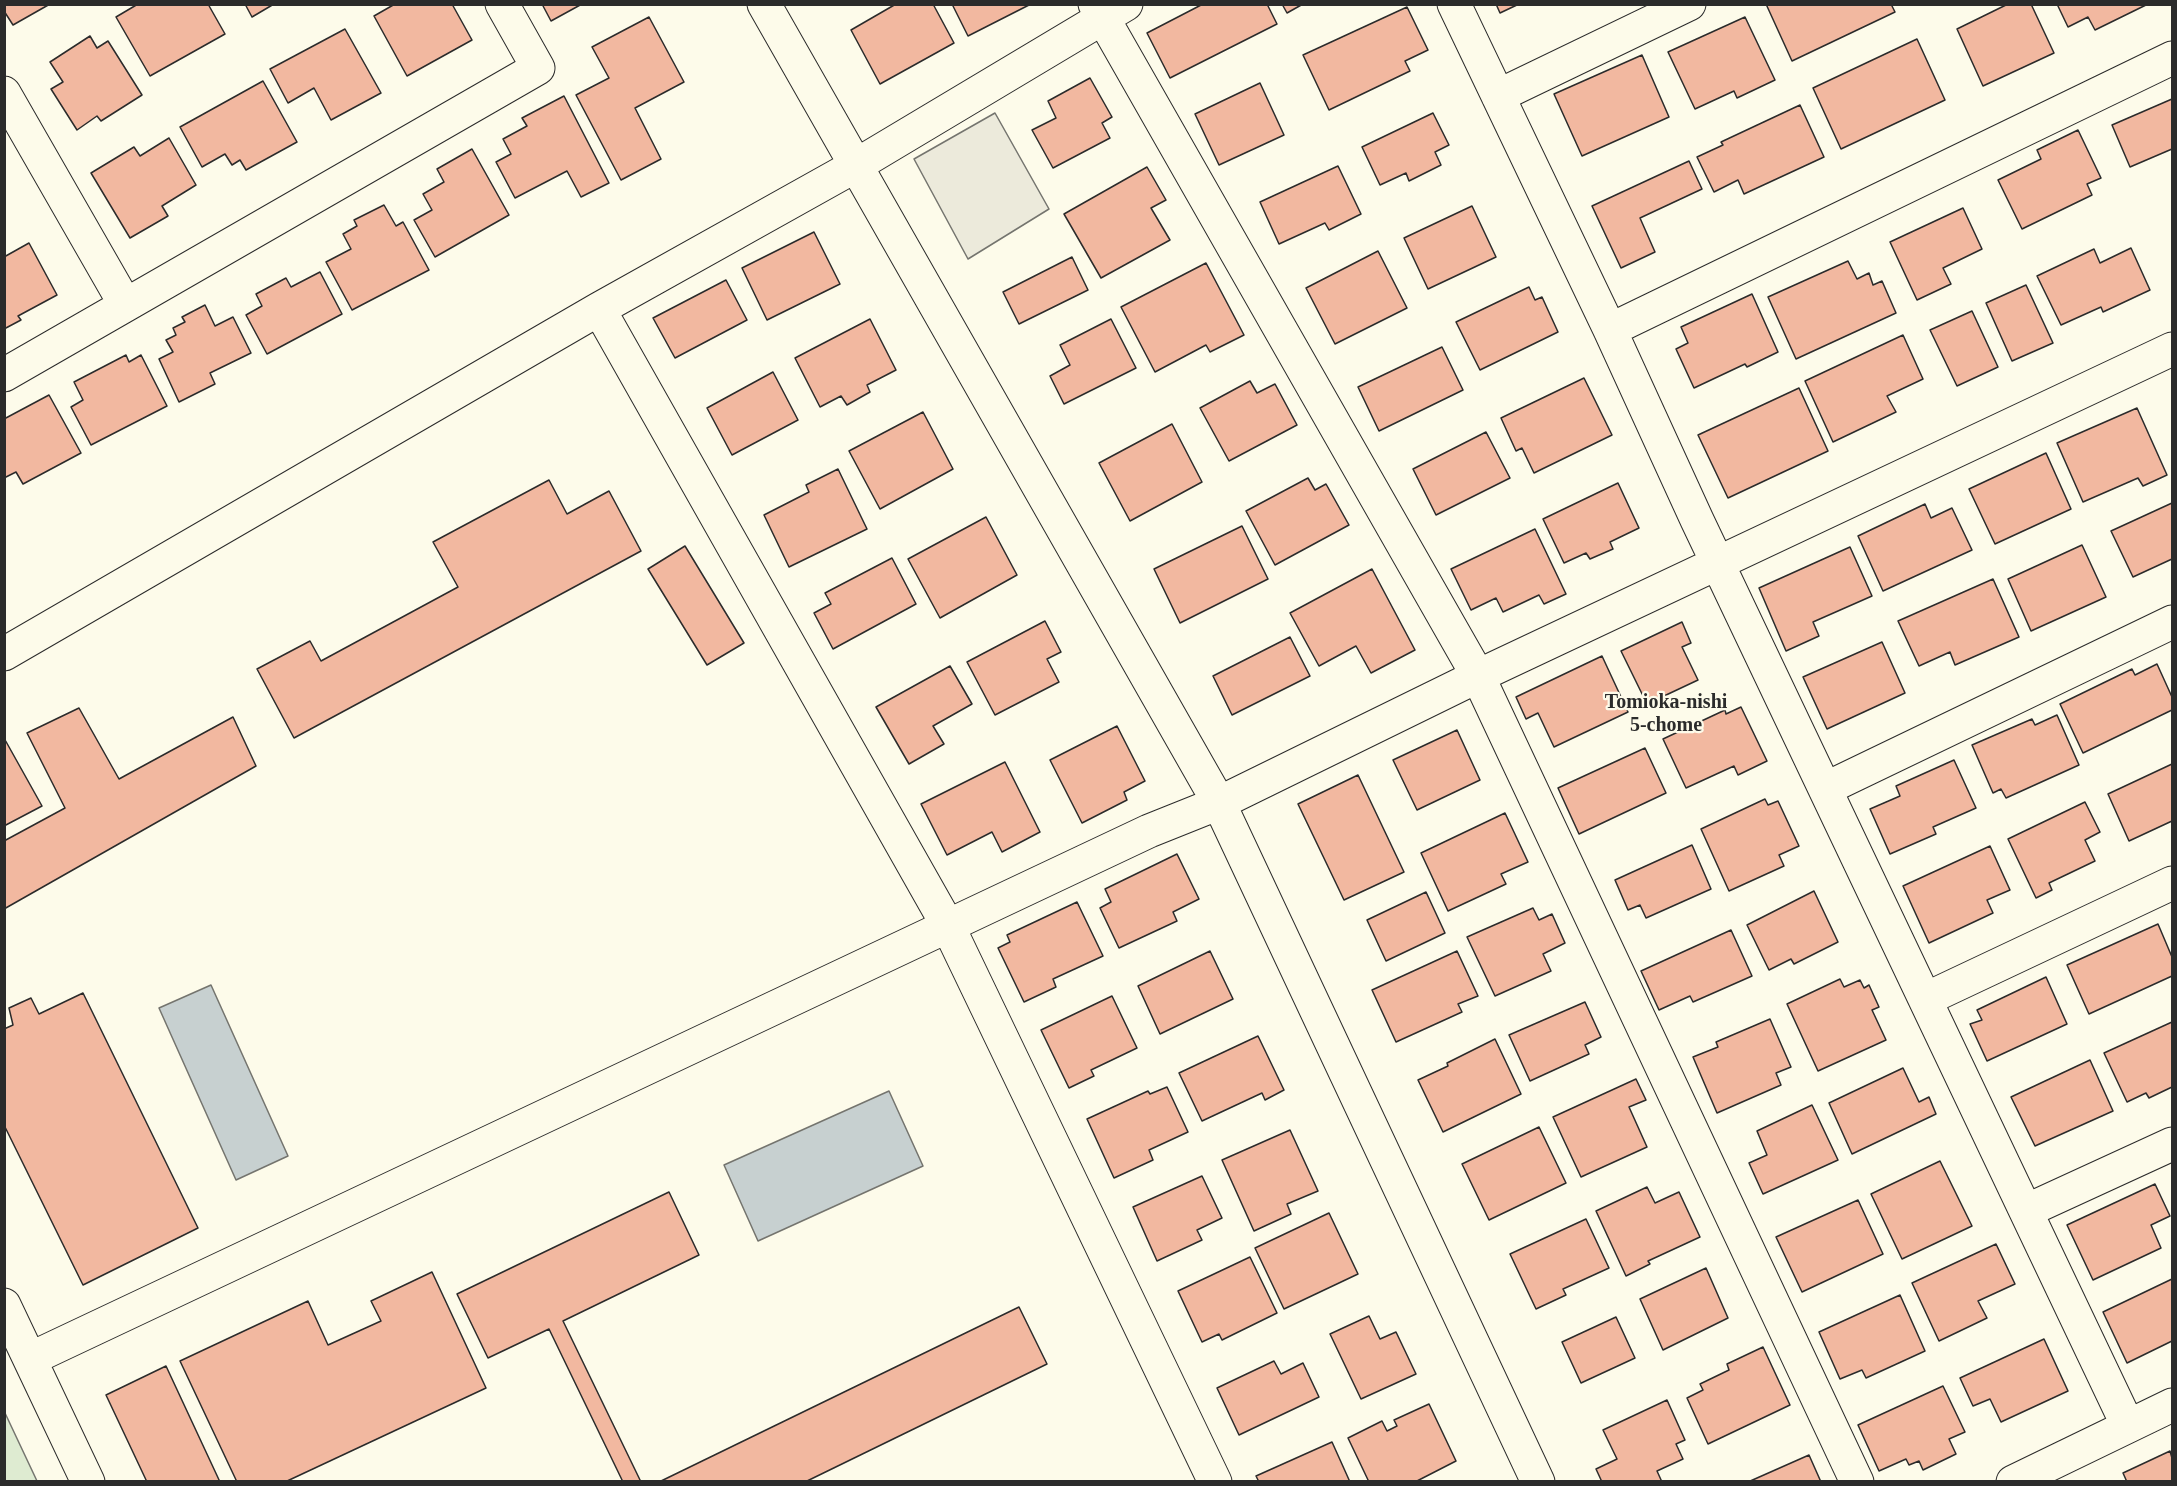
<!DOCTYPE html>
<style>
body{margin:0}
#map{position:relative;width:2177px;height:1486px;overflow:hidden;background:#fdfbea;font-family:"Times New Roman",serif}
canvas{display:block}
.frame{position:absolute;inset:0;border:6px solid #2b2b2b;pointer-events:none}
</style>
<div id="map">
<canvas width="2177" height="1486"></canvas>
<div class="frame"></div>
</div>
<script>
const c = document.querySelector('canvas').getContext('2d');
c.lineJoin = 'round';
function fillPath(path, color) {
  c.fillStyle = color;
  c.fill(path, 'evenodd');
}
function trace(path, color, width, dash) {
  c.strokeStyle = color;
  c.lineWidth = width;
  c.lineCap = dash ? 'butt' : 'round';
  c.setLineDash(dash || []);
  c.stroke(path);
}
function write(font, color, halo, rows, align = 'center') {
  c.font = font + ' "Times New Roman",serif';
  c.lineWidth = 4.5;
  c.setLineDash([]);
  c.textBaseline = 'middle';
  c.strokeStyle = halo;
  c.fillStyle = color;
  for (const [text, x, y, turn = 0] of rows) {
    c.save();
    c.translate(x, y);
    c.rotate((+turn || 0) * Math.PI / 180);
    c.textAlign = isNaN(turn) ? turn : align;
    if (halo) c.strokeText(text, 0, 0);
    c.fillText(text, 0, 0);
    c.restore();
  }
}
const green = new Path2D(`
 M 4,1413 L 5,1413 L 37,1481 L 5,1481 Z`);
fillPath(green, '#deebd1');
trace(green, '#74746e', 1.5);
const parking = new Path2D(`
 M 995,113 L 1049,209 L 968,259 L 914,159 Z`);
fillPath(parking, '#eceadb');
trace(parking, '#74746e', 1.5);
const water = new Path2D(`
 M 211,985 L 288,1156 L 236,1180 L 159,1008 Z
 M 889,1091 L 923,1166 L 758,1241 L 724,1165 Z`);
fillPath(water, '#c7d0d0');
trace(water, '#74746e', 1.5);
const building = new Path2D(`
 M 4,4 L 50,4 L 13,25 L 4,11 Z
 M 138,4 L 208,4 L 225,34 L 150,76 L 116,17 Z
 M 245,4 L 274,4 L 252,17 Z
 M 395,4 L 452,4 L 472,40 L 407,76 L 374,16 Z
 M 542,4 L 582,4 L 551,21 Z
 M 896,4 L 933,4 L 954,43 L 880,84 L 851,30 Z
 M 952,4 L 1029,4 L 1029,5 L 968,36 Z
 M 1203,4 L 1267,4 L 1277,24 L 1170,78 L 1147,33 Z
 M 1282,4 L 1303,4 L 1287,13 Z
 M 1496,4 L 1519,4 L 1500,13 Z
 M 1766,4 L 1891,4 L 1895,12 L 1792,61 Z
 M 2008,4 L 2031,4 L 2054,53 L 1983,86 L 1957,29 Z
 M 2057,4 L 2148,4 L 2095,30 L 2088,17 L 2068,27 Z
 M 1407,7 L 1428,50 L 1405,61 L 1410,71 L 1329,110 L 1303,55 Z
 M 649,17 L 684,82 L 635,108 L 661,159 L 621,180 L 576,95 L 609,78 L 592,47 Z
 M 1745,17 L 1775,80 L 1737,98 L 1734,91 L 1695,109 L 1668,52 Z
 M 345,29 L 381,93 L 331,120 L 314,88 L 288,103 L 270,69 Z
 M 90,36 L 97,48 L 108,41 L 142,95 L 101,121 L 97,116 L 77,130 L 51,89 L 63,82 L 50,62 Z
 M 1917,39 L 1945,100 L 1841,149 L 1813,88 Z
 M 1642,55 L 1669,117 L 1582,156 L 1554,94 Z
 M 1090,78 L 1112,117 L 1102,123 L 1110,138 L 1053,168 L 1032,130 L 1056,118 L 1048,101 Z
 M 263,81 L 297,142 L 246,170 L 240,160 L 232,165 L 225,154 L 202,167 L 180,127 Z
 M 1260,83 L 1284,135 L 1219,165 L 1195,114 Z
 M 564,96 L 609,183 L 581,197 L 567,171 L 515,198 L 496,162 L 511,154 L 503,139 L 527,126 L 522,118 Z
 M 2172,99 L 2172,149 L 2130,167 L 2112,125 Z
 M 1800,105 L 1824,157 L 1744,194 L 1738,180 L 1714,192 L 1697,157 L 1723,145 L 1721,142 Z
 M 1433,113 L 1449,145 L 1435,152 L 1441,165 L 1409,181 L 1406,173 L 1380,185 L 1362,147 Z
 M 2078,130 L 2101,178 L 2087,184 L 2092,195 L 2022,229 L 1998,180 L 2041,159 L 2037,150 Z
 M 169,138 L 196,185 L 162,206 L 168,216 L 130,238 L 91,173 L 134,147 L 140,156 Z
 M 472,149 L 509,215 L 435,257 L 414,220 L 432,210 L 423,194 L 444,182 L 437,169 Z
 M 1689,161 L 1702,189 L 1640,218 L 1655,252 L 1621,268 L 1592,206 Z
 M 1338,166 L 1361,214 L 1329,230 L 1325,223 L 1279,244 L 1260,202 Z
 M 1147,167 L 1166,200 L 1151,208 L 1170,240 L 1101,278 L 1064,214 Z
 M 384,205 L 396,226 L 403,222 L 429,270 L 352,310 L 326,262 L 351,249 L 343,234 L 357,226 L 354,220 Z
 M 1472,206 L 1496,257 L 1428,289 L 1404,238 Z
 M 1963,208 L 1982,249 L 1943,268 L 1951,284 L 1917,300 L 1890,242 Z
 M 814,232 L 840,284 L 767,320 L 742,268 Z
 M 29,243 L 57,295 L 18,316 L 21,320 L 4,329 L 4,257 Z
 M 2131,248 L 2150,290 L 2103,312 L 2101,307 L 2061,325 L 2037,276 L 2094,249 L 2100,263 Z
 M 1378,251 L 1407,308 L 1335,344 L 1306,288 Z
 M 1072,257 L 1088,290 L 1019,324 L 1003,292 Z
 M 1848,261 L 1857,279 L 1869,273 L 1873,285 L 1882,281 L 1896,313 L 1796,359 L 1768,297 Z
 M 1206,263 L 1244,335 L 1210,352 L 1206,345 L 1155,372 L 1121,307 Z
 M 320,272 L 342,314 L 267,354 L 246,315 L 262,306 L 256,294 L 286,278 L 291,287 Z
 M 726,280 L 747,320 L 675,358 L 653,318 Z
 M 2026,285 L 2053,343 L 2012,361 L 1986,303 Z
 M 1529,287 L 1535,300 L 1542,297 L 1558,332 L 1480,370 L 1456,322 Z
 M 1752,294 L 1778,352 L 1747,367 L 1745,364 L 1694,388 L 1676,349 L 1688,343 L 1681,327 Z
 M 205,305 L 215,326 L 233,317 L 251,353 L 210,373 L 215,384 L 179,402 L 159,359 L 173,352 L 166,340 L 176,335 L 173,328 L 185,322 L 182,317 Z
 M 1972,311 L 1998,367 L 1957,386 L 1930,330 Z
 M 870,319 L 896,370 L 867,385 L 870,392 L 847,405 L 841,396 L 820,407 L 795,358 Z
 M 1111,319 L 1136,368 L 1064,404 L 1050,376 L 1070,365 L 1060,345 Z
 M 1903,335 L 1923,379 L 1887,396 L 1896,412 L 1833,442 L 1805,381 Z
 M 1442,347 L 1463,390 L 1379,431 L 1358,387 Z
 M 126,355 L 129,362 L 141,355 L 167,406 L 91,445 L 71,407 L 83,400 L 74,382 Z
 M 773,372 L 798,420 L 732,455 L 707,408 Z
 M 1584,378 L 1612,435 L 1534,473 L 1522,448 L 1516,451 L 1501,418 Z
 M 1250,381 L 1257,393 L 1275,384 L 1297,425 L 1229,461 L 1200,408 Z
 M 1799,388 L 1828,451 L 1728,498 L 1698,435 Z
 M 49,395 L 81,453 L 23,484 L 16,472 L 4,478 L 4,419 Z
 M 2137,408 L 2167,475 L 2143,486 L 2138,478 L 2083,502 L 2057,443 Z
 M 923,412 L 953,469 L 880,509 L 849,451 Z
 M 1172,424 L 1202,482 L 1130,521 L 1099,463 Z
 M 1486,432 L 1510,478 L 1436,515 L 1413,469 Z
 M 2046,453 L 2071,509 L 1995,544 L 1969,489 Z
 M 838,469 L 867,529 L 789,567 L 764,515 L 809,492 L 806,485 Z
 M 1308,478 L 1315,490 L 1326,484 L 1349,525 L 1275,565 L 1246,511 Z
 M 549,480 L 567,514 L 609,491 L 641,551 L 294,738 L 257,669 L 310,641 L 321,661 L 458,587 L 433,542 Z
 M 1618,483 L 1639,528 L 1610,542 L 1613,549 L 1590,559 L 1586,553 L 1564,563 L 1543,519 Z
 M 2172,503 L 2172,559 L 2133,577 L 2111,531 Z
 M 1925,504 L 1931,518 L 1952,508 L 1972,550 L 1883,591 L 1858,536 Z
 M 986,517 L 1017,575 L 940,618 L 908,559 Z
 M 1242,526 L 1268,579 L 1180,623 L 1154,569 Z
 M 1535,529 L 1566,594 L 1544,604 L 1539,595 L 1503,612 L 1496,598 L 1471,610 L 1451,569 Z
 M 2082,545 L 2106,597 L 2031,631 L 2008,579 Z
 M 685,546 L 744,643 L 707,665 L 648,569 Z
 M 1850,547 L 1872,596 L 1813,622 L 1819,636 L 1786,651 L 1759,588 Z
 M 892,558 L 916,604 L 833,649 L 814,613 L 831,604 L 825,593 Z
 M 1372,569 L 1415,650 L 1371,673 L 1356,646 L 1319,666 L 1290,613 Z
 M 1993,579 L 2019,637 L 1955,665 L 1950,652 L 1919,666 L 1898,621 Z
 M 1045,621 L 1061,652 L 1047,659 L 1059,682 L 995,715 L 967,662 Z
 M 1682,622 L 1691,643 L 1682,647 L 1698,680 L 1647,704 L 1621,651 Z
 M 1290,637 L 1310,676 L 1232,715 L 1213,676 Z
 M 1882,642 L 1905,693 L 1827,729 L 1803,677 Z
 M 1602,656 L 1628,712 L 1554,747 L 1538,713 L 1526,719 L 1516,697 Z
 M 2157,664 L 2172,697 L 2172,710 L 2083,753 L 2060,704 L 2132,669 L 2135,675 Z
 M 950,666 L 972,704 L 933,726 L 944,744 L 909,764 L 876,707 Z
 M 1741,707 L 1767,761 L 1738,775 L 1734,766 L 1686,788 L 1663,739 L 1725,710 L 1726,714 Z
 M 79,708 L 119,779 L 233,717 L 256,766 L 4,909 L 4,841 L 65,808 L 27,733 Z
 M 2057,715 L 2079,765 L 2006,798 L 2001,789 L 1993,793 L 1972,745 L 2032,719 L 2035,725 Z
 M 1117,726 L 1145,781 L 1124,792 L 1127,800 L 1082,823 L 1050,760 Z
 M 1457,730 L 1480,780 L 1417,810 L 1393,760 Z
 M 4,738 L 42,806 L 4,826 Z
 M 1645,748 L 1666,793 L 1579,834 L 1558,788 Z
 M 1954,760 L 1976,808 L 1933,827 L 1936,834 L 1890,854 L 1870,809 L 1900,796 L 1896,786 Z
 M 1005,762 L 1040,832 L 1002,852 L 992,832 L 947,855 L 921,804 Z
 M 2172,764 L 2172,821 L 2129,841 L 2108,794 Z
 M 1358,775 L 1404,872 L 1344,900 L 1298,804 Z
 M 1765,799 L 1768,805 L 1778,801 L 1799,846 L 1779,855 L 1784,866 L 1729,891 L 1701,829 Z
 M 2085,802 L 2100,832 L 2085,840 L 2095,861 L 2049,883 L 2052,890 L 2036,898 L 2008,839 Z
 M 1505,813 L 1528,862 L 1501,874 L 1506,884 L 1448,911 L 1421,853 Z
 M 1692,845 L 1711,889 L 1646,918 L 1640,905 L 1628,910 L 1615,880 Z
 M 1990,846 L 2010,890 L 1987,900 L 1993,913 L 1929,943 L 1903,886 Z
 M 1177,854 L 1199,899 L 1173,912 L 1177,921 L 1119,948 L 1100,908 L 1111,902 L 1105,889 Z
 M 1814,891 L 1838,942 L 1794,964 L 1791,959 L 1769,970 L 1747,925 Z
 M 1426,892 L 1445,933 L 1386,961 L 1367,920 Z
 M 1077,902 L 1103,956 L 1053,979 L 1056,987 L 1024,1002 L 998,948 L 1010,942 L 1007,935 Z
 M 1533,908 L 1539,920 L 1552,914 L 1565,943 L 1543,954 L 1551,971 L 1495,996 L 1467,937 Z
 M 2158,924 L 2172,957 L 2172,976 L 2089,1014 L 2067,965 Z
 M 1731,930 L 1752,976 L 1693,1002 L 1690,996 L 1659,1010 L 1641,971 Z
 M 1210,951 L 1233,999 L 1160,1034 L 1138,986 Z
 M 1457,951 L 1478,996 L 1458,1004 L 1462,1012 L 1396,1042 L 1372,990 Z
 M 2046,977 L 2067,1024 L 1987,1061 L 1970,1024 L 1982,1020 L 1977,1010 Z
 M 1840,979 L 1844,987 L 1860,980 L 1864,988 L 1869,985 L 1879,1007 L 1872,1010 L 1886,1040 L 1818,1071 L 1787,1004 Z
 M 83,993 L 198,1228 L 83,1285 L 4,1125 L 4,1029 L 13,1025 L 9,1008 L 31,998 L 39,1014 Z
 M 1112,996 L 1137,1048 L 1091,1070 L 1094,1076 L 1069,1088 L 1041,1030 Z
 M 1585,1002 L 1601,1037 L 1585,1045 L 1589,1054 L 1530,1081 L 1509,1035 Z
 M 1770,1019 L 1791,1067 L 1776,1073 L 1781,1085 L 1717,1113 L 1693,1057 L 1718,1047 L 1716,1042 Z
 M 2172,1022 L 2172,1087 L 2149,1098 L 2146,1093 L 2127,1102 L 2104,1053 Z
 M 1258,1036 L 1284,1090 L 1265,1100 L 1262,1093 L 1202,1121 L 1179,1073 Z
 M 1495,1039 L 1521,1094 L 1443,1132 L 1418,1080 L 1448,1066 L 1447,1063 Z
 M 2090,1060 L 2113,1111 L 2035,1146 L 2011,1097 Z
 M 1903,1068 L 1919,1102 L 1929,1097 L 1936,1114 L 1852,1154 L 1829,1103 Z
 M 1636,1079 L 1646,1100 L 1629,1107 L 1647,1147 L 1581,1177 L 1553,1117 Z
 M 1167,1087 L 1188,1132 L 1149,1150 L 1153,1160 L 1114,1178 L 1087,1119 L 1148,1091 L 1150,1094 Z
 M 1812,1105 L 1838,1160 L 1763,1194 L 1749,1163 L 1767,1155 L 1757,1131 Z
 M 1539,1127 L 1566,1183 L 1489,1220 L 1462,1164 Z
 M 1290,1130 L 1318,1191 L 1287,1204 L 1291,1214 L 1254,1231 L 1222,1160 Z
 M 1940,1161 L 1972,1226 L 1902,1259 L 1871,1194 Z
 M 1202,1176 L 1222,1218 L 1197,1230 L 1202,1240 L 1157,1261 L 1133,1207 Z
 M 2155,1184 L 2170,1216 L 2151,1225 L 2161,1248 L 2093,1280 L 2067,1225 Z
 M 1647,1187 L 1655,1203 L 1679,1192 L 1700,1237 L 1648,1261 L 1650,1264 L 1626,1276 L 1596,1211 Z
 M 669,1192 L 699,1255 L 563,1321 L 641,1482 L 623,1482 L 549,1329 L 488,1358 L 457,1294 Z
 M 1858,1200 L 1883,1254 L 1802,1292 L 1776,1237 Z
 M 1329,1213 L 1358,1274 L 1284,1309 L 1255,1248 Z
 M 1586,1219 L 1609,1268 L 1563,1289 L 1566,1295 L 1536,1309 L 1510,1254 Z
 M 1996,1244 L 2015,1284 L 1978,1301 L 1987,1318 L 1939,1341 L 1912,1283 Z
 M 1250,1257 L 1277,1313 L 1222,1340 L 1219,1334 L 1202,1342 L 1178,1291 Z
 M 1706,1268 L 1728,1318 L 1663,1350 L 1640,1299 Z
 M 432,1272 L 486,1388 L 285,1482 L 237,1482 L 180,1361 L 308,1301 L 328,1345 L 381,1321 L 371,1301 Z
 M 2172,1279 L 2172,1341 L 2127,1363 L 2103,1312 Z
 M 1900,1295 L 1925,1351 L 1866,1378 L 1862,1370 L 1840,1379 L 1819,1332 Z
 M 1019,1307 L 1047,1364 L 805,1482 L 659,1482 Z
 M 1369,1316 L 1380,1339 L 1396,1332 L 1416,1374 L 1361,1399 L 1330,1334 Z
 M 1616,1317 L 1635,1358 L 1581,1383 L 1562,1342 Z
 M 2044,1339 L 2068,1391 L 2001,1422 L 1990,1399 L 1973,1406 L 1960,1378 Z
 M 1763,1347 L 1790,1405 L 1708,1444 L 1687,1398 L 1703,1390 L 1700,1384 L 1729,1370 L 1727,1364 Z
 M 1274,1361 L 1281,1374 L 1303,1363 L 1319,1397 L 1239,1435 L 1217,1388 Z
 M 166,1366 L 220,1482 L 147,1482 L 106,1395 Z
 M 1943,1386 L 1965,1432 L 1949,1439 L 1956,1454 L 1923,1470 L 1919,1461 L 1909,1465 L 1906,1459 L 1879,1471 L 1858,1425 Z
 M 1667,1400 L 1685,1440 L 1676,1444 L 1683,1459 L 1657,1471 L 1662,1482 L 1602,1482 L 1596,1469 L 1617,1459 L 1603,1430 Z
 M 1429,1404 L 1456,1461 L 1415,1482 L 1369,1482 L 1348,1438 L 1382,1421 L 1387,1431 L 1397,1426 L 1394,1420 Z
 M 1332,1442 L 1350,1482 L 1259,1482 L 1256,1476 Z
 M 2170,1451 L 2172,1458 L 2172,1482 L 2127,1482 L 2123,1473 Z
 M 1809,1455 L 1821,1482 L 1748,1482 Z`);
fillPath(building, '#f2b8a0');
trace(building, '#2b2b2b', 1.5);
const minor = new Path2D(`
 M 764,4 L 1219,803 L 1538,1482
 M 1095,4 L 1478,676 L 1857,1482
 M 1454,4 L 1610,330 L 1697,520 L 2128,1426
 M 4,93 L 125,304
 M 1498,96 L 1689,4
 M 599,309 L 948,926 L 1215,1482
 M 1610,330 L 2172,58
 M 4,375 L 538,68 L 502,4
 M 4,654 L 599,309 L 855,166 L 1126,4
 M 1825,789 L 2172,622
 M 1926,999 L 2172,883
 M 2026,1211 L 2172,1144
 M 4,1305 L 88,1482
 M 30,1359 L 1149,831 L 1219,803 L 1478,676 L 2172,349
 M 2013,1482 L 2172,1405`);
trace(minor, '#2b2b2b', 35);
trace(minor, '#fdfbea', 33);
write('bold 20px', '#2b2b2b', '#fdfbea', [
 ["Tomioka-nishi",1666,703],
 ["5-chome",1666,726]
]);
</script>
